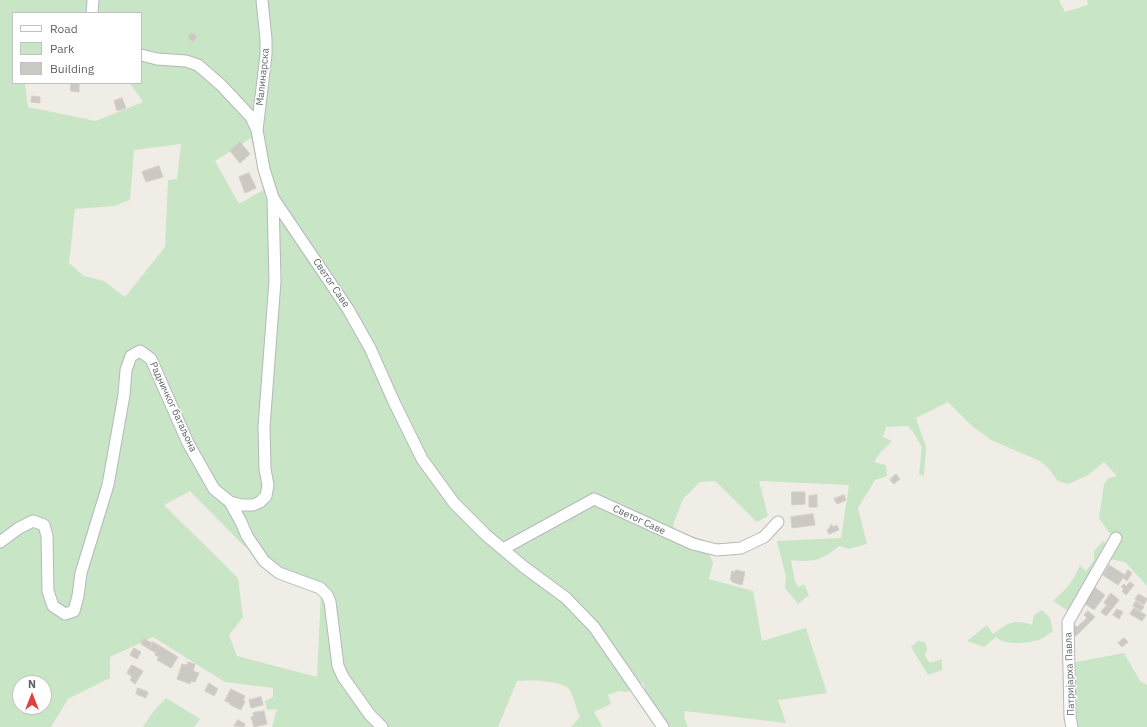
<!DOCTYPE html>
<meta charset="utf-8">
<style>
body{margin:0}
#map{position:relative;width:1147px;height:727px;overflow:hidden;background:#f0ede7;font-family:"IBM Plex Sans",sans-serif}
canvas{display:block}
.legend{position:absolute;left:12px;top:12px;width:130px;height:72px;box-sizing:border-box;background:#fff;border:1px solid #bfc1c2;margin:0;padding:5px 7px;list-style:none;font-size:12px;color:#5f6367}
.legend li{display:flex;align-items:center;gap:8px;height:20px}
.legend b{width:20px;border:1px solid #bfc1c2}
.north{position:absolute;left:12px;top:675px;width:40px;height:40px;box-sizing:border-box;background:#fff;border:1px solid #bfc1c2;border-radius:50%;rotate:0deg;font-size:11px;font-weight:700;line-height:16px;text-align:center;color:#5f6367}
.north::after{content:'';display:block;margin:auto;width:14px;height:18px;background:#df423e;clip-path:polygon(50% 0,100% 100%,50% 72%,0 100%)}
</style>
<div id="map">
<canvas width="1147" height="727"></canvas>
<ul class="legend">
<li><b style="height:5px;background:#fff"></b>Road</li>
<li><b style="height:11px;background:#c8e5c6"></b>Park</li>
<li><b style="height:11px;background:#ccc8c4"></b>Building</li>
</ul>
<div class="north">N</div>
</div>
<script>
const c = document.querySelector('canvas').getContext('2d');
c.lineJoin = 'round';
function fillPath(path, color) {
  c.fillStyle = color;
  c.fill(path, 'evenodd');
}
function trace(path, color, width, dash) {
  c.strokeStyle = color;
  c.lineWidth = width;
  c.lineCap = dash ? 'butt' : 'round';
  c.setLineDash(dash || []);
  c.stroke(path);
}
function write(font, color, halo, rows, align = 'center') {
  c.font = font + ' "IBM Plex Sans",sans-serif';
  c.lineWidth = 3;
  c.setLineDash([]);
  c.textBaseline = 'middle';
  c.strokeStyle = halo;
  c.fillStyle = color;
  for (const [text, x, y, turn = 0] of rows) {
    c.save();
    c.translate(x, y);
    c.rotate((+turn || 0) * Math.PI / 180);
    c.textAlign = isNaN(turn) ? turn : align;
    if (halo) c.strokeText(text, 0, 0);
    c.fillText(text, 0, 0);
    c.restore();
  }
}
fillPath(new Path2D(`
 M 0,0 L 1059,0 L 1065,12 L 1088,5 L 1087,0 L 1147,0 L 1147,586 L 1125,562 L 1109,559 L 1068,611 L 1053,601 C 1066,589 1073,582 1080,565 L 1086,571 L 1094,560 L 1094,551 L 1103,541 L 1114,549 L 1118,545 L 1099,518 L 1104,484 L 1109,478 L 1117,476 L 1104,462 L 1088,475 L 1068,484 L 1058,481 L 1048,468 L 1040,461 L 991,440 L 972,426 L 948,402 L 916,418 L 926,447 L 924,476 L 919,474 L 922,447 L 913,432 L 908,426 L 886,427 L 883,437 L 892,441 L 880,453 L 874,462 L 886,465 L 887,476 L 875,480 L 858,508 L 867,544 L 849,549 L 839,546 C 823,560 812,563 791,560 L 795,582 L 799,587 L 804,584 L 809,595 L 798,604 L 785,588 L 786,577 L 777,541 L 841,538 L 849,485 L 759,481 L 768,516 L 757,522 L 715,481 L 700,482 L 683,499 L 673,525 L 676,531 L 704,540 L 713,563 L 709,579 L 753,591 L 762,641 L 806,628 L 827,693 L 778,700 L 786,723 L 685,711 L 684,717 L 688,727 L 655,727 L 643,682 L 627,692 L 619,691 L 608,695 L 611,704 L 594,712 L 602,726 L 601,727 L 571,727 L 580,717 C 577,711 572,692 569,689 C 560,680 529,680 517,681 L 498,727 L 272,727 L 277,709 L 267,710 L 265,701 L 273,697 L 273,688 L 225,682 L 153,637 L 110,657 L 110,678 L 68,699 L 51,727 L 0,727 ZM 13,13 L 141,13 L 141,83 L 130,83 L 143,102 L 96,121 L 28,107 L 25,83 L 13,83 ZM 251,138 L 263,190 L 239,204 L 215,161 ZM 181,144 L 177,179 L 168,180 L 165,247 L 125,297 L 104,281 L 84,276 L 69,263 L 75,209 L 114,206 L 130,200 L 134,150 ZM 190,491 L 244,546 L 266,558 L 321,593 L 317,677 L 237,656 L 229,635 L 243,617 L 238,578 L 164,505 ZM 20,683 L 44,683 L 44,707 L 20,707 Z
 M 1042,610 L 1050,618 L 1053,631 C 1048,634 1044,638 1039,640 C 1027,643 1005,646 996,637 L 984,647 L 967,641 L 987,625 L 993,634 C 1007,624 1013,618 1032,625 L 1034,615 Z
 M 918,641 L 925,642 L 927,649 L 925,656 L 930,663 L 942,659 L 942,670 L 928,675 L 911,647 Z
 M 1124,653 L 1140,681 L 1147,685 L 1147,727 L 1076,727 L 1071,663 Z
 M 166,698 L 200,719 L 194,727 L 143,727 L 153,712 Z`), '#c8e5c6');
const building = new Path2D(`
 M 191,33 L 197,36 L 193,42 L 188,38 Z
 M 71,83 L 79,83 L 79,92 L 71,91 Z
 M 32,96 L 40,97 L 40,103 L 31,102 Z
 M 122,98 L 126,108 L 117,111 L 114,101 Z
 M 240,142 L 250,154 L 240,163 L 230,151 Z
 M 159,166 L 163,177 L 146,182 L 142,172 Z
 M 249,173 L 256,188 L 245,193 L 239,177 Z
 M 896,474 L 900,479 L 894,484 L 890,480 Z
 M 792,492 L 805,492 L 805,504 L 792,505 Z
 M 817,495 L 817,507 L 809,507 L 809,496 Z
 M 844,495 L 846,500 L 837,504 L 834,499 Z
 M 813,514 L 815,525 L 792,528 L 791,517 Z
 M 832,525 L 833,527 L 837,525 L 839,530 L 829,534 L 827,530 L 830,528 L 830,526 Z
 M 1109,565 L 1125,575 L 1118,585 L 1103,575 Z
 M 736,570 L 745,572 L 742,585 L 732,582 L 732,580 L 730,580 L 732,571 L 735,572 Z
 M 1128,570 L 1132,573 L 1127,581 L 1123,578 Z
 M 1130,582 L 1134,585 L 1126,595 L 1122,591 L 1124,589 L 1121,587 L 1124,584 L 1126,586 Z
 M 1093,586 L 1105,595 L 1094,610 L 1081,601 Z
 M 1111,593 L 1119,600 L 1112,609 L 1104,603 Z
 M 1139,594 L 1147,599 L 1144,605 L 1135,599 Z
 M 1136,601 L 1144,607 L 1141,611 L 1133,606 Z
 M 1107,605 L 1112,609 L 1106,616 L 1101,612 Z
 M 1134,608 L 1146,615 L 1142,621 L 1130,614 Z
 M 1117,609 L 1123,612 L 1119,619 L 1113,615 Z
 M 1088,611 L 1095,617 L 1076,636 L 1070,630 L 1075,625 L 1077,627 L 1087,618 L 1084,615 Z
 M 1124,638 L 1128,642 L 1122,647 L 1118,643 Z
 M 144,639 L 152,643 L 149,649 L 141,644 Z
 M 153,642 L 160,646 L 156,653 L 149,649 Z
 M 160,646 L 178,657 L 171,668 L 157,660 L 159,657 L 155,655 Z
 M 134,648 L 141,652 L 137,659 L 130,655 Z
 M 188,662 L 195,664 L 193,671 L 199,673 L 195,682 L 191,681 L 190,684 L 177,679 L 182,664 L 187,665 Z
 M 132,665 L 143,671 L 135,684 L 130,680 L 132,677 L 127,673 Z
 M 209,683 L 218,689 L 214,696 L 205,691 Z
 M 138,688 L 148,692 L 146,698 L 136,694 Z
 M 231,689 L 245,696 L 243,700 L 245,701 L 241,710 L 229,704 L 230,703 L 225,701 Z
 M 261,697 L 263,705 L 251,708 L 249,700 Z
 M 264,711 L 267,724 L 254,727 L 251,717 L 254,716 L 253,713 Z
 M 238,720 L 245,724 L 244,727 L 234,726 Z`);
fillPath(building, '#ccc8c4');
trace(building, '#d4cfc6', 1);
const minor = new Path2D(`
 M 92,13 L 93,0
 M 141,55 L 157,59 L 186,61 L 198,65 L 221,85 L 251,117 L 257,130 L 264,169 L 273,198 L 348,309 L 370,348 L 394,402 L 422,459 L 454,503 L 486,535 L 524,567 L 566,598 L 594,627 L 663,727
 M 257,130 L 266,55 L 266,39 L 262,0
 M 230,502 L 242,505 L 253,505 L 260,502 L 266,496 L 268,485 L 265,469 L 264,427 L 275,281 L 273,198
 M 0,542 L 19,528 L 33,521 L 44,525 L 47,536 L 48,591 L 53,606 L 65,614 L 74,611 L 78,596 L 81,573 L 108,485 L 124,395 L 126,370 L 131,356 L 140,351 L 151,359 L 188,443 L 214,489 L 230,502 L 241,522 L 247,536 L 264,561 L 279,573 L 320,588 L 327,595 L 330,602 L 338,666 L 343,677 L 370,715 L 382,727
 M 503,549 L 594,499 L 693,544 L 717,550 L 741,548 L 764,537 L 778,522
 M 1072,727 L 1070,717 L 1068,622 L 1116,538`);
trace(minor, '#b4b8bb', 13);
trace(minor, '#fff', 11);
write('10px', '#5f6367', '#fff', [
 ["Малинарска",263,77,-84],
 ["Светог Саве",331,283,56],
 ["Радничког батаљона",173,407,65],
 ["Светог Саве",639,520,25],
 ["Патријарха Павла",1070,674,-92]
]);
</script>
